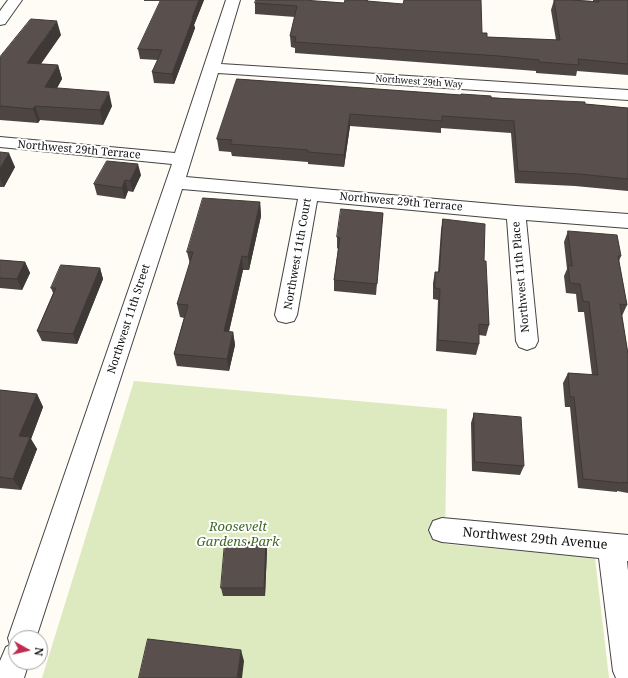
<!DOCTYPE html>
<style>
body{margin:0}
#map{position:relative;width:628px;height:678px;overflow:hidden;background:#fffbf5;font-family:"Noto Serif",serif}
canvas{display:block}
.north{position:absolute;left:8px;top:630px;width:40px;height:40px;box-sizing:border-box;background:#fff;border:1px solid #a0a0a0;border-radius:50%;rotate:98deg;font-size:11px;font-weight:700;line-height:16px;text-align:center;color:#111}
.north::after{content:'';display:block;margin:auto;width:14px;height:18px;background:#be2c50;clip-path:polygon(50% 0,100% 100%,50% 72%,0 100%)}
</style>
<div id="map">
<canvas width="628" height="678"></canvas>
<div class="north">N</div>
</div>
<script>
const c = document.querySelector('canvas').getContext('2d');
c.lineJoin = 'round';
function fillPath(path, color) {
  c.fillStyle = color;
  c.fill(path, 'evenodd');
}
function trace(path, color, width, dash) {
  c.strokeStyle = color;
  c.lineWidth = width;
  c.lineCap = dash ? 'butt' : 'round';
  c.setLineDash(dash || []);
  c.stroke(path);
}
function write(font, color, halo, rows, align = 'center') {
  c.font = font + ' "Noto Serif",serif';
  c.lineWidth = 4;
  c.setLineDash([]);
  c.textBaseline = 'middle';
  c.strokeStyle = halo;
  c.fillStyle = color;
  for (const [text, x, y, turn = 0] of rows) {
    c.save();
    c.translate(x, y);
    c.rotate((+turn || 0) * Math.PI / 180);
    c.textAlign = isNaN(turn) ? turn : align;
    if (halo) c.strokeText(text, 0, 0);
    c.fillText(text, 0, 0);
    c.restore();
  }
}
fillPath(new Path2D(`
 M 134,381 L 447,409 L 445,544 L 595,558 L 609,678 L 42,678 Z`), '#dde9bf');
const minor = new Path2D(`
 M 8,0 L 22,0 L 5,24 L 0,25 L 0,11 Z
 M 226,0 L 240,0 L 221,64 L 628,90 L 628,100 L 218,73 L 186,177 L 516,206 L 628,214 L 628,228 L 526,220 L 538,341 L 535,347 L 527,350 L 519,347 L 516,341 L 507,219 L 317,201 L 297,315 L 294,321 L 286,323 L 278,321 L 275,315 L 298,199 L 182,189 L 36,638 L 16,638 L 16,662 L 29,662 L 24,678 L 0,678 L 0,661 L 6,647 L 10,645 L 8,638 L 172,164 L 0,147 L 0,137 L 175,153 Z
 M 442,518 L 628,535 L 628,561 L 627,561 L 628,571 L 628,678 L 616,678 L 613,671 L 599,558 L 442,542 L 433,539 L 429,530 L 433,521 Z`);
trace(minor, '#444', 2);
fillPath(minor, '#fff');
fillPath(new Path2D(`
 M 144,0 L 204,0 L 194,25 L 195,28 L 174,84 L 154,83 L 152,72 L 158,60 L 140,59 L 138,49 L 161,1 L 144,1 Z
 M 368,0 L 368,1 L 482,33 L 487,37 L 556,40 L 551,10 L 554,0 L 572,0 L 593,1 L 593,0 L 628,0 L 628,75 L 577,71 L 576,76 L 536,73 L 536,71 L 497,68 L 295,53 L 295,48 L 291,47 L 290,36 L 295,17 L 255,14 L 255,3 L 305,1 L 344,3 Z
 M 61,35 L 41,64 L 58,65 L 62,79 L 57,88 L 112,106 L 103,125 L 40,120 L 38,123 L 0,120 L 0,57 Z
 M 237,79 L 585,104 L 628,108 L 628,191 L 575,186 L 515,183 L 511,133 L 441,128 L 441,133 L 350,126 L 344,167 L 308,164 L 308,162 L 232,156 L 231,152 L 219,151 L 217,139 Z
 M 0,152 L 15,167 L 4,187 L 0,187 Z
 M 141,175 L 133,192 L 128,191 L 125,199 L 97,195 L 94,184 Z
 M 260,202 L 261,216 L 249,270 L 243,270 L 229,332 L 233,332 L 235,345 L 229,371 L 177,366 L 174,354 L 184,318 L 180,317 L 177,304 L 190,264 L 187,252 Z
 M 383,213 L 376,295 L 334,291 L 334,280 L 338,249 L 337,248 L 337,237 Z
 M 443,219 L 484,261 L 489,325 L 486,336 L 479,335 L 479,344 L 476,355 L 436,351 L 438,300 L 433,299 L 433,283 L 435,272 L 438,272 L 441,230 Z
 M 568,231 L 621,256 L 619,261 L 627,305 L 622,316 L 628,354 L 628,493 L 617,491 L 617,492 L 578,488 L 570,407 L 565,407 L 563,383 L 568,373 L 592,375 L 584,312 L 578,312 L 576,294 L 566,293 L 564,276 L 567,269 L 564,242 Z
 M 0,260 L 25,262 L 30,273 L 22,290 L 0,288 Z
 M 100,268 L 103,279 L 77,344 L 42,341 L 37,331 L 53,293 L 51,288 Z
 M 0,390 L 37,394 L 43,407 L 31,439 L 37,449 L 21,490 L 0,488 Z
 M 474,413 L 524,466 L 520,475 L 472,471 L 471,423 Z
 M 266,542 L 267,550 L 265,596 L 223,596 L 221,588 Z`), '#4d4542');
fillPath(new Path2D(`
 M 199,0 L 204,0 L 194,25 L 195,28 L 174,84 L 172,74 L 192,18 Z
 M 57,21 L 61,35 L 31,77 L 27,63 Z
 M 58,65 L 62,79 L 49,102 L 45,87 Z
 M 109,92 L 112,106 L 103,125 L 100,110 Z
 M 35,106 L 40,120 L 38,123 L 33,109 Z
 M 350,114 L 350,126 L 344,167 L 344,155 Z
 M 9,153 L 15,167 L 4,187 L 0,178 L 0,169 Z
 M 138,164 L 141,175 L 133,192 L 130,181 Z
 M 125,180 L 128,191 L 125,199 L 122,188 Z
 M 260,202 L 261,216 L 249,270 L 248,257 Z
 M 242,256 L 243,270 L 226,344 L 224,331 Z
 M 25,262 L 30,273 L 22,290 L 17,279 Z
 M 100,268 L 103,279 L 77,344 L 73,334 Z
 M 233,332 L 235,345 L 229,371 L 227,359 Z
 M 37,394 L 43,407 L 31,439 L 37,449 L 21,490 L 13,479 L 19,436 Z
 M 266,542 L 267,550 L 265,596 L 264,588 Z
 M 241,650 L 244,661 L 242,678 L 237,678 Z`), '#3e3836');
const building = new Path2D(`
 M 161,0 L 199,0 L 192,18 L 193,18 L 172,74 L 152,72 L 162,50 L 138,49 Z
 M 256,0 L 303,0 L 344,3 L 345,0 L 367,0 L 367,1 L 403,4 L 404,0 L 481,0 L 482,33 L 487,33 L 487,37 L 560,40 L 554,0 L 572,0 L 599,2 L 598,0 L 628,0 L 628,64 L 578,59 L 579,65 L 539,62 L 539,60 L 499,56 L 295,42 L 296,37 L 290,36 L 297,6 L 255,3 Z
 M 31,19 L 57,21 L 27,63 L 58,65 L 45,87 L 109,92 L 100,110 L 35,106 L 33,109 L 0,106 L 0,57 Z
 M 237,79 L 461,95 L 461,94 L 491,96 L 491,98 L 585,102 L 585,104 L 628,108 L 628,179 L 579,174 L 518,171 L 514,121 L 442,116 L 442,121 L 350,114 L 344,155 L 308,152 L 308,150 L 230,144 L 232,140 L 217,139 Z
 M 0,152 L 9,153 L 0,169 Z
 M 107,161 L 138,164 L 130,181 L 125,180 L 122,188 L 94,184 Z
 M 203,198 L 260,202 L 248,257 L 242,256 L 224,331 L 233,332 L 227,359 L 174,354 L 188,305 L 177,304 L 193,252 L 187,252 Z
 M 341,209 L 383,213 L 377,284 L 334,280 L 340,238 L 337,237 Z
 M 443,219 L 485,224 L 484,261 L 486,261 L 489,325 L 479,324 L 479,344 L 438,340 L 440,289 L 435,288 L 435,272 L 439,272 Z
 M 568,231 L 617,235 L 621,256 L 618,256 L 627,305 L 620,304 L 628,354 L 628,483 L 623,482 L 623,483 L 583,479 L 574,397 L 570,397 L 568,373 L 598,375 L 589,302 L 583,301 L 580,284 L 570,283 L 568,265 L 572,266 Z
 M 0,260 L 25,262 L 17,279 L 0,278 Z
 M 61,265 L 100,268 L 73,334 L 37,331 L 56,288 L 51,288 Z
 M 0,390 L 37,394 L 19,436 L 30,437 L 13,479 L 0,477 Z
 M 474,413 L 521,417 L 524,466 L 475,462 Z
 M 225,542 L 266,542 L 264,588 L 221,588 Z
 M 148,639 L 241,650 L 237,678 L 139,678 Z`);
fillPath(building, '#59504d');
trace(building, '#3e3836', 1);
write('9px', '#111', '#fff', [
 ["Northwest 29th Way",419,82,4]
]);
write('11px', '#111', '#fff', [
 ["Northwest 29th Terrace",79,150,5],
 ["Northwest 29th Terrace",401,202,5],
 ["Northwest 11th Court",298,254,-80],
 ["Northwest 11th Place",521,277,-95],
 ["Northwest 11th Street",129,319,-72]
]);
write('italic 13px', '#3f6822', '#fff', [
 ["Roosevelt",238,527],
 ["Gardens Park",238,542]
]);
write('13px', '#111', '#fff', [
 ["Northwest 29th Avenue",535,539,5]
]);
</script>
